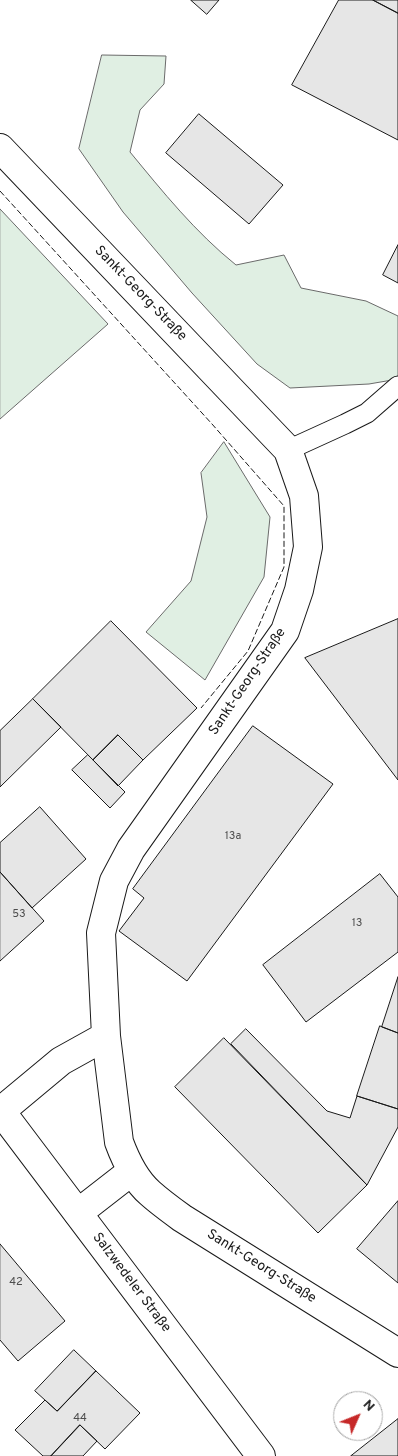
<!DOCTYPE html>
<meta charset="utf-8">
<style>
body{margin:0}
#map{position:relative;width:398px;height:1456px;overflow:hidden;background:#fff;font-family:Overpass,sans-serif}
canvas{display:block}
.north{position:absolute;left:333px;top:1391px;width:50px;height:50px;box-sizing:border-box;background:#fff;border:1px solid #a3a3a3;border-radius:50%;rotate:46deg;font-size:14px;font-weight:700;line-height:20px;text-align:center;color:#1a1a1a}
.north::after{content:'';display:block;margin:auto;width:18px;height:22px;background:#c62828;clip-path:polygon(50% 0,100% 100%,50% 72%,0 100%)}
</style>
<div id="map">
<canvas width="398" height="1456"></canvas>
<div class="north">N</div>
</div>
<script>
const c = document.querySelector('canvas').getContext('2d');
c.lineJoin = 'round';
function fillPath(path, color) {
  c.fillStyle = color;
  c.fill(path, 'evenodd');
}
function trace(path, color, width, dash) {
  c.strokeStyle = color;
  c.lineWidth = width;
  c.lineCap = dash ? 'butt' : 'round';
  c.setLineDash(dash || []);
  c.stroke(path);
}
function write(font, color, halo, rows, align = 'center') {
  c.font = font + ' Overpass,sans-serif';
  c.lineWidth = 4;
  c.setLineDash([]);
  c.textBaseline = 'middle';
  c.strokeStyle = halo;
  c.fillStyle = color;
  for (const [text, x, y, turn = 0] of rows) {
    c.save();
    c.translate(x, y);
    c.rotate((+turn || 0) * Math.PI / 180);
    c.textAlign = isNaN(turn) ? turn : align;
    if (halo) c.strokeText(text, 0, 0);
    c.fillText(text, 0, 0);
    c.restore();
  }
}
const green = new Path2D(`
 M 102,55 L 166,56 L 164,84 L 140,110 L 130,152 C 163,192 195,232 236,265 L 284,255 L 301,288 L 366,301 L 398,316 L 398,379 L 369,384 L 290,388 L 257,364 L 192,293 L 123,212 L 79,149 Z
 M 0,209 L 108,324 L 0,419 Z
 M 224,442 L 270,517 L 264,577 L 205,680 L 146,632 L 191,581 L 207,517 L 201,473 Z`);
fillPath(green, '#e0efe3');
trace(green, '#6a6a6a', 1);
const building = new Path2D(`
 M 191,0 L 219,0 L 207,14 Z
 M 339,0 L 373,0 L 398,13 L 398,140 L 292,85 Z
 M 373,0 L 398,0 L 398,13 Z
 M 199,114 L 283,185 L 249,224 L 166,153 Z
 M 398,245 L 398,283 L 383,275 Z
 M 398,619 L 398,780 L 305,658 Z
 M 111,621 L 197,708 L 143,760 L 118,735 L 93,760 L 33,699 Z
 M 33,699 L 61,727 L 0,787 L 0,731 Z
 M 253,726 L 333,784 L 187,981 L 119,931 L 144,898 L 133,889 Z
 M 118,735 L 143,760 L 118,786 L 93,760 Z
 M 88,755 L 125,792 L 110,808 L 72,770 Z
 M 40,807 L 86,859 L 32,908 L 0,872 L 0,843 Z
 M 0,872 L 44,921 L 0,961 Z
 M 380,874 L 398,897 L 398,952 L 306,1022 L 263,965 Z
 M 398,977 L 398,1033 L 382,1027 Z
 M 380,1026 L 398,1033 L 398,1109 L 357,1096 Z
 M 246,1029 L 327,1111 L 350,1118 L 357,1096 L 398,1109 L 398,1127 L 367,1185 L 231,1044 Z
 M 224,1038 L 367,1185 L 318,1233 L 175,1087 Z
 M 398,1201 L 398,1283 L 357,1249 Z
 M 0,1244 L 65,1321 L 18,1361 L 0,1340 Z
 M 74,1350 L 96,1371 L 57,1411 L 35,1391 Z
 M 96,1371 L 140,1413 L 105,1449 L 80,1425 L 51,1456 L 43,1456 L 15,1430 L 45,1400 L 57,1411 Z
 M 398,1419 L 398,1456 L 351,1456 Z
 M 80,1425 L 97,1441 L 83,1456 L 51,1456 Z`);
fillPath(building, '#e6e6e6');
trace(building, '#1a1a1a', 1);
const service = new Path2D(`
 M 288,450 L 345,424 L 367,413 L 398,386`);
const minor = new Path2D(`
 M 0,148 L 288,450 L 304,496 L 308,547 L 299,590 L 285,631 L 131,849 L 114,881 L 101,933 L 106,1036 L 119,1142 C 126,1161 135,1180 150,1193 C 160,1202 171,1210 182,1218 L 398,1353
 M 1,1111 L 61,1061 L 106,1036
 M 78,1213 L 132,1171`);
const primary = new Path2D(`
 M 0,1110 L 261,1456`);
trace(service, '#1a1a1a', 21);
trace(minor, '#1a1a1a', 30);
trace(primary, '#1a1a1a', 30);
trace(service, '#fff', 19);
trace(minor, '#fff', 28);
trace(primary, '#fff', 28);
trace(new Path2D(`
 M 0,191 L 212,424 L 284,506 L 284,567 L 248,651 L 201,708`), '#1a1a1a', 1, [6, 2.5]);
write('11px', '#4d4d4d', null, [
 ["13a",233,837],
 ["53",19,915],
 ["13",357,924],
 ["42",16,1283],
 ["44",80,1419]
]);
write('14px', '#1a1a1a', '#fff', [
 ["Sankt-Georg-Straße",140,294,46],
 ["Sankt-Georg-Straße",248,682,-56],
 ["Sankt-Georg-Straße",261,1267,32],
 ["Salzwedeler Straße",131,1283,53]
]);
</script>
